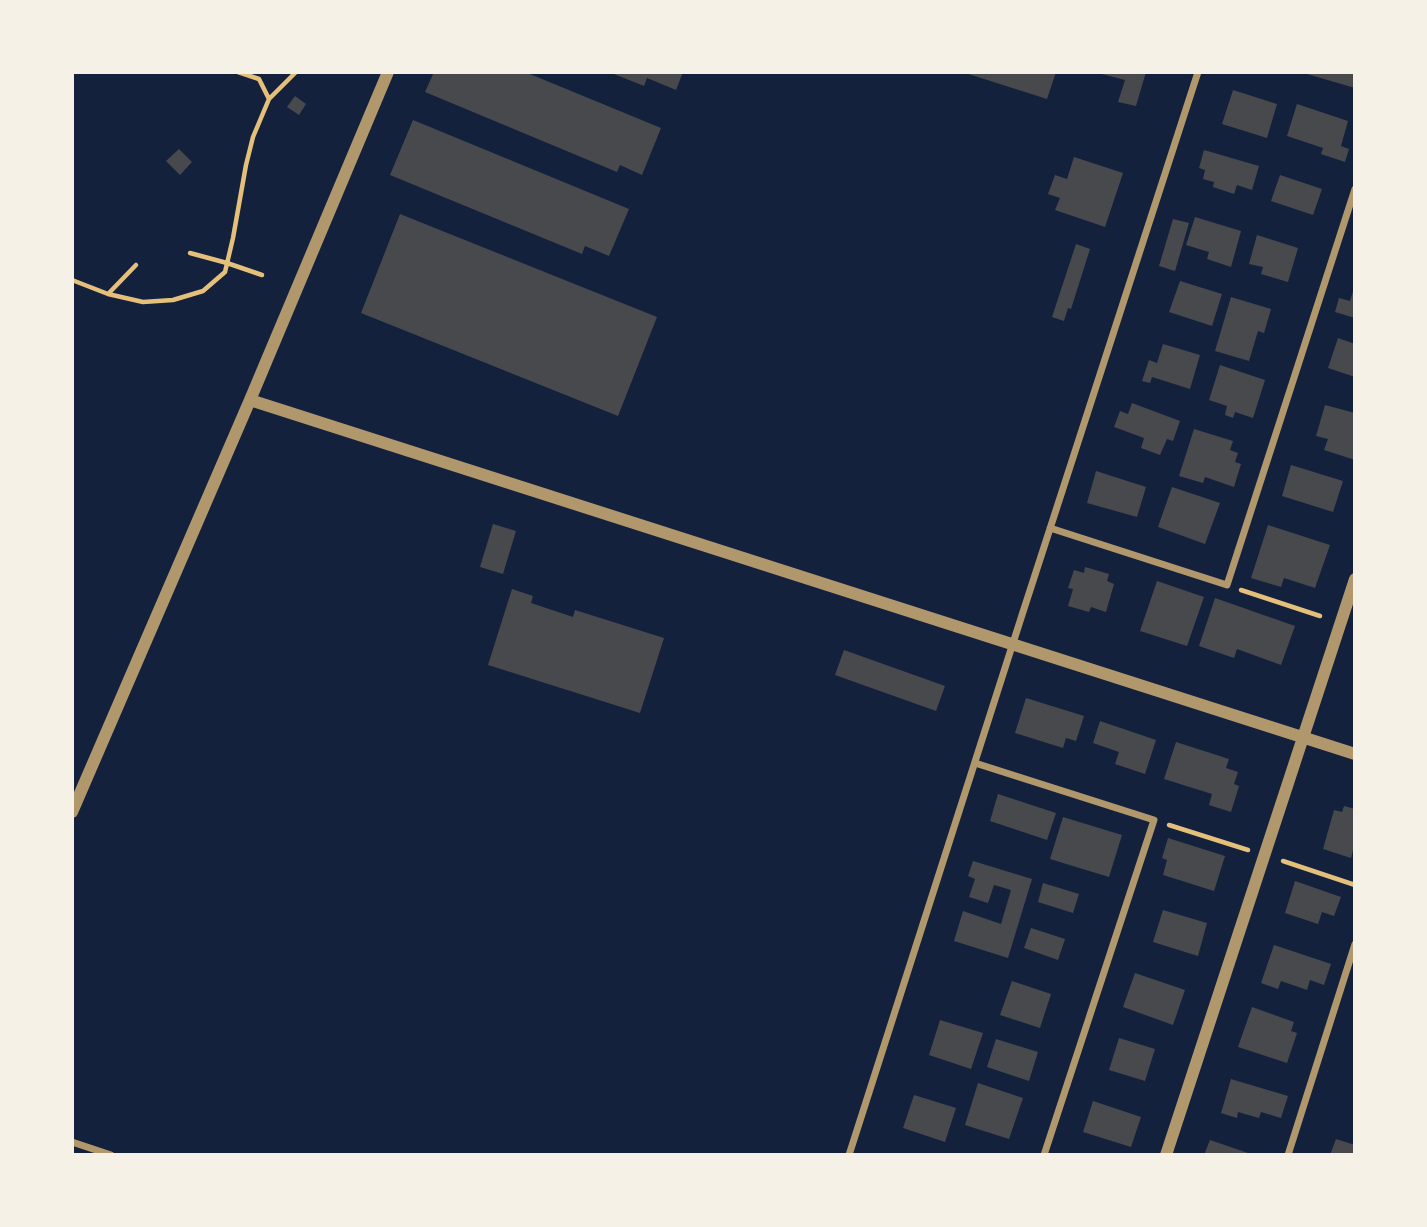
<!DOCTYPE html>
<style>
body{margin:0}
#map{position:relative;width:1427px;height:1227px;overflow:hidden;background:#14213d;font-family:"PT Sans",sans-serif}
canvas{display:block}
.frame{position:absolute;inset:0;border:74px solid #f6f1e7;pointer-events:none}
</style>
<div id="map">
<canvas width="1427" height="1227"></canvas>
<div class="frame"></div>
</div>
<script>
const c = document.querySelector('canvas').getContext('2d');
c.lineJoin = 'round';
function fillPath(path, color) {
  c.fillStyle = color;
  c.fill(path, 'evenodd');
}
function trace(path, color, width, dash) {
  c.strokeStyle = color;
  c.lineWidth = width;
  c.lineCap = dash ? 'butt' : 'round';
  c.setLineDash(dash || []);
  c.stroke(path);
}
fillPath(new Path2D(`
 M 434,72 L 525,72 L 661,128 L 642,175 L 620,165 L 617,172 L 425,92 Z
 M 609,72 L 683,72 L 676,90 L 647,78 L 644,86 Z
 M 962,72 L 1056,72 L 1047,99 Z
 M 1103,72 L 1146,72 L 1136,106 L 1118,102 L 1125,80 L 1102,74 Z
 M 1308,72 L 1355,72 L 1355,88 L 1307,74 Z
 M 1233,90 L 1277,104 L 1267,138 L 1222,124 Z
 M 295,96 L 306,104 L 299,115 L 287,107 Z
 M 1297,104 L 1348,121 L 1341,146 L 1349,149 L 1345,162 L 1321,154 L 1323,148 L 1287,136 Z
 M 413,120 L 629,209 L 609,256 L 585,246 L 582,254 L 390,175 Z
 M 179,149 L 192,162 L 180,175 L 166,161 Z
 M 1204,150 L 1259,166 L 1252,190 L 1237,185 L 1234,194 L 1213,187 L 1214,182 L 1203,179 L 1205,170 L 1199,168 Z
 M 1074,157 L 1123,173 L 1105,227 L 1055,210 L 1060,198 L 1048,194 L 1055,175 L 1067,179 Z
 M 1280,175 L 1322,189 L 1313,215 L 1271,201 Z
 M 400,214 L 657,317 L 618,416 L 361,313 Z
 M 1195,217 L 1241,231 L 1231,267 L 1207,259 L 1209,252 L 1186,245 Z
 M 1173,219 L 1189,223 L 1175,271 L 1159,266 Z
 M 1257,235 L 1298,248 L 1288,282 L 1261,274 L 1263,267 L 1249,264 Z
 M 1076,244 L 1090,249 L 1071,309 L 1068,308 L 1064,321 L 1052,317 Z
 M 1180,281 L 1222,294 L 1212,326 L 1169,312 Z
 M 1355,285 L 1355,318 L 1335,312 L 1339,298 L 1350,301 Z
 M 1231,297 L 1271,309 L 1264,333 L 1258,331 L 1249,361 L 1215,351 Z
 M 1338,338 L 1355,344 L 1355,377 L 1328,368 Z
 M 1163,344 L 1200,355 L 1190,389 L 1152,377 L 1150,383 L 1142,381 L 1149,360 L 1157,363 Z
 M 1220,365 L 1265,380 L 1253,418 L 1235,412 L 1233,418 L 1225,415 L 1227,406 L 1209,400 Z
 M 1132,403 L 1180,421 L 1173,441 L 1167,439 L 1160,455 L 1141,448 L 1144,438 L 1114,427 L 1120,411 L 1128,414 Z
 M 1325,405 L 1355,413 L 1355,460 L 1324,450 L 1328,439 L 1316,436 Z
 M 1194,429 L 1233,441 L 1230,450 L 1238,453 L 1235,462 L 1241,464 L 1234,487 L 1205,477 L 1203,483 L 1179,476 Z
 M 1291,465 L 1343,481 L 1333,512 L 1282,496 Z
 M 1096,471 L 1146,487 L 1137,517 L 1087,503 Z
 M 1172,487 L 1220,503 L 1205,544 L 1158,527 Z
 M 493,524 L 516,531 L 503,574 L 480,567 Z
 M 1268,525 L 1330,545 L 1315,588 L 1284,578 L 1281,587 L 1251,578 Z
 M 1085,567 L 1109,574 L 1107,581 L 1114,584 L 1106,612 L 1091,607 L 1089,612 L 1068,606 L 1073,589 L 1068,588 L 1074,570 L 1084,573 Z
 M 1157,581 L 1204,597 L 1187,646 L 1140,631 Z
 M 512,589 L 533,596 L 531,603 L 573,617 L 575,610 L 664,638 L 640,713 L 488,665 Z
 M 1215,598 L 1295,626 L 1281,665 L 1237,649 L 1234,658 L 1199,646 Z
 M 844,650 L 945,686 L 936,711 L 835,675 Z
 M 1026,698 L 1084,716 L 1076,741 L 1066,738 L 1063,748 L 1015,733 Z
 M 1100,721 L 1156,740 L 1145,774 L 1115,764 L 1119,752 L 1093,743 Z
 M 1176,742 L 1229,759 L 1226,768 L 1238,772 L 1234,784 L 1239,786 L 1231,812 L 1209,805 L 1212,794 L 1164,779 Z
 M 998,794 L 1056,813 L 1047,840 L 990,821 Z
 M 1344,806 L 1355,809 L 1355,842 L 1351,858 L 1323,849 L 1334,810 L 1342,812 Z
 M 1063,817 L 1122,835 L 1109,877 L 1050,859 Z
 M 1168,838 L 1225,856 L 1214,891 L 1163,875 L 1167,860 L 1162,858 Z
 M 973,861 L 1032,879 L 1008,958 L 954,941 L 963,911 L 1001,924 L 1011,890 L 994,885 L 988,903 L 969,897 L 975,879 L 968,876 Z
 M 1295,881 L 1341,897 L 1334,916 L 1322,912 L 1318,924 L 1285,913 Z
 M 1043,883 L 1079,894 L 1073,913 L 1038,902 Z
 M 1163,910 L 1207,923 L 1198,956 L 1153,942 Z
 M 1031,928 L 1065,939 L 1058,960 L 1024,948 Z
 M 1274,945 L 1331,964 L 1324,985 L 1310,980 L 1307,990 L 1281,981 L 1278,989 L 1261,983 Z
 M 1135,973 L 1185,990 L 1173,1025 L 1123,1007 Z
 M 1012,981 L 1051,994 L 1040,1028 L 1000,1015 Z
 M 1252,1007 L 1294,1022 L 1291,1031 L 1297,1033 L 1287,1063 L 1238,1047 Z
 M 940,1020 L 983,1033 L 971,1069 L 929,1055 Z
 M 1119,1038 L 1155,1049 L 1145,1081 L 1109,1070 Z
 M 996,1039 L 1038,1052 L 1029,1081 L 987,1067 Z
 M 1231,1079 L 1288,1096 L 1281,1118 L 1261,1112 L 1259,1118 L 1238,1112 L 1237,1118 L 1221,1113 Z
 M 978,1083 L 1023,1098 L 1009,1139 L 965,1125 Z
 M 914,1095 L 956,1108 L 945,1142 L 903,1128 Z
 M 1093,1101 L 1141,1117 L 1131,1147 L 1083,1132 Z
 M 1336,1139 L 1355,1145 L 1355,1155 L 1330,1155 Z
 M 1210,1140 L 1248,1153 L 1247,1155 L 1204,1155 Z`), '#48494c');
trace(new Path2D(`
 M 238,72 L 259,79 L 269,99
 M 190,253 L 227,263 L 262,275
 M 72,280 L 108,294 L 143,302 L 173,300 L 203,291 L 225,272 L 233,238 L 246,165 L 253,137 L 269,99 L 296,72
 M 108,294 L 136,265
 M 1241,590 L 1320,616
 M 1169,825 L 1248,850
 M 1283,861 L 1355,885`), '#e5c07b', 4.5);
trace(new Path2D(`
 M 1050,528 L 1227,585 L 1355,189
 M 975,763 L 1154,820 L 1044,1155
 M 72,1142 L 111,1155
 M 849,1155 L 1022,615 L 1198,72
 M 1288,1155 L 1355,944`), '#b1986c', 7);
trace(new Path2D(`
 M 250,400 L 1355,754
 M 72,812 L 250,400 L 388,72
 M 1166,1155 L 1355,579`), '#b1986c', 12);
</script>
